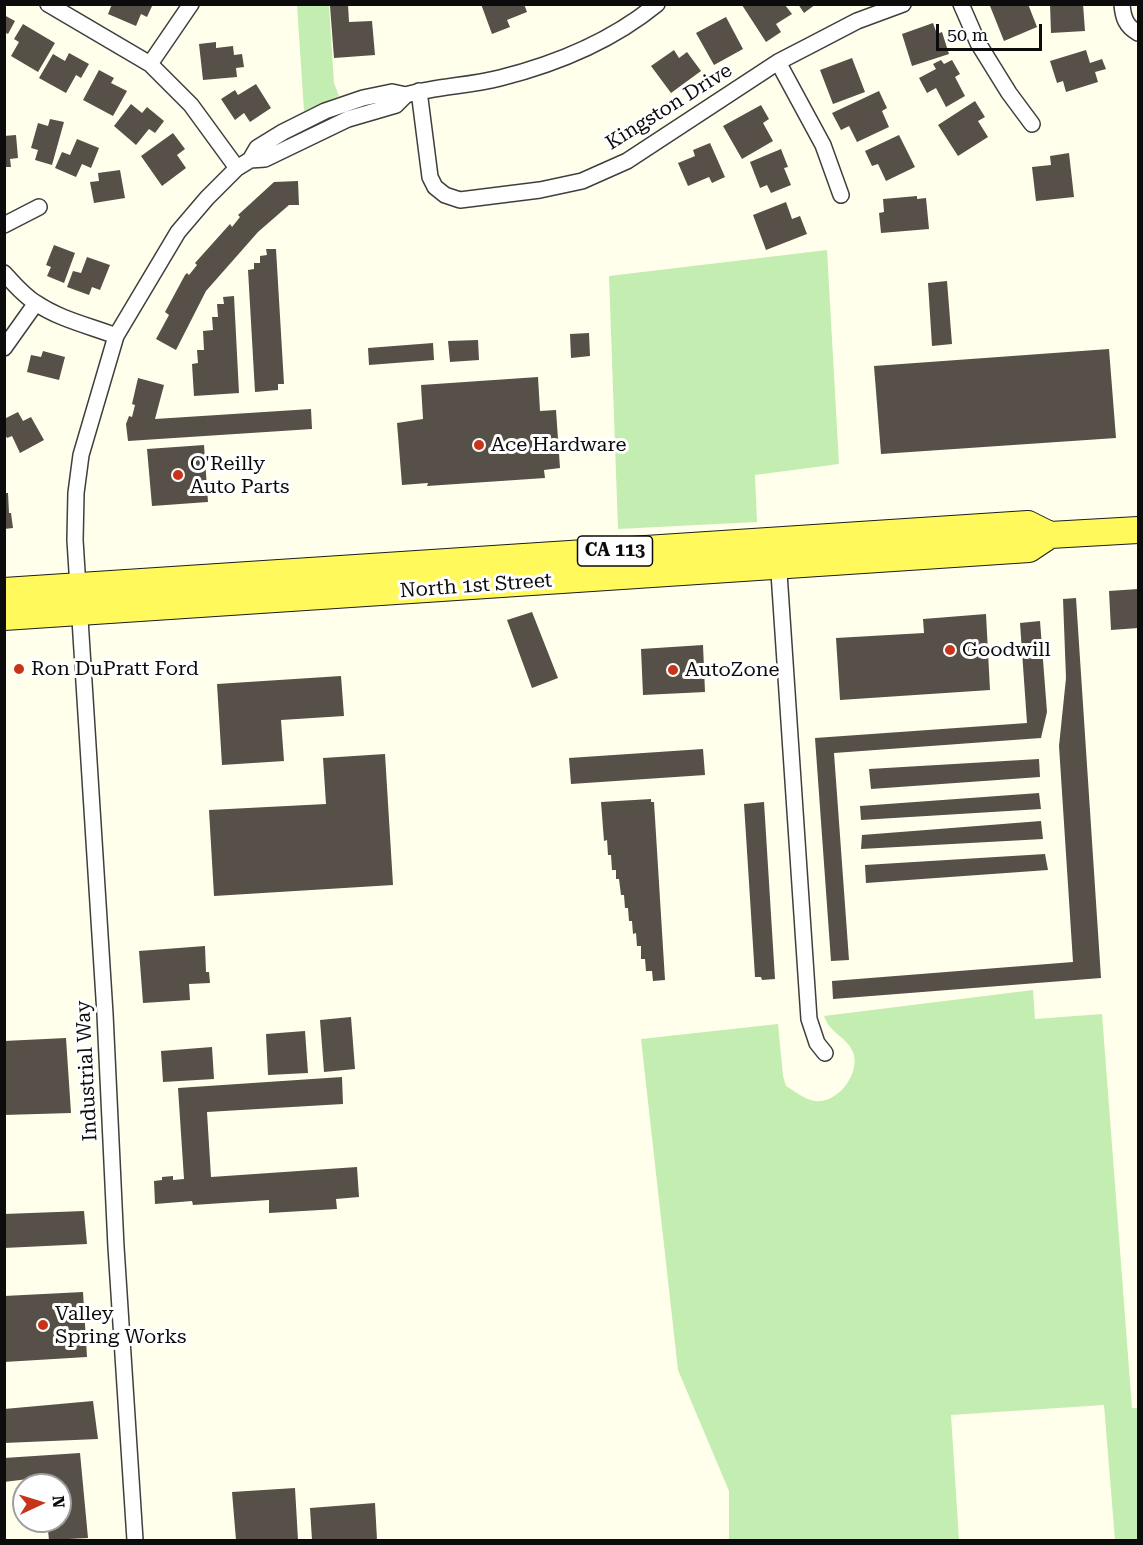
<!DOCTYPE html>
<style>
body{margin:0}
#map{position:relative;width:1143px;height:1545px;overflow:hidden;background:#ffffeb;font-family:"Roboto Serif",serif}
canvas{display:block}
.frame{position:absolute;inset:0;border:6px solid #0c0c0c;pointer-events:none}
.north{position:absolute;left:12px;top:1473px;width:60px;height:60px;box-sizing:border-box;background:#fff;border:2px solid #9e9e9e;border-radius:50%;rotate:86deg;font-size:16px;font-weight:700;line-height:24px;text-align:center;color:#0c0c0c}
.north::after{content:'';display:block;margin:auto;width:21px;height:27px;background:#c83419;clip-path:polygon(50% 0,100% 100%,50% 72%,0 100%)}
.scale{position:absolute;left:936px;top:24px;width:106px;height:27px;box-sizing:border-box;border:3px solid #0c0c0c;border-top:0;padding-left:8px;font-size:18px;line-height:21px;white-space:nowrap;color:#0c0c0c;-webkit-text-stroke:4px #fff;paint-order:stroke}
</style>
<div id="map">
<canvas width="1143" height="1545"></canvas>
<div class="frame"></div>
<div class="north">N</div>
<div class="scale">50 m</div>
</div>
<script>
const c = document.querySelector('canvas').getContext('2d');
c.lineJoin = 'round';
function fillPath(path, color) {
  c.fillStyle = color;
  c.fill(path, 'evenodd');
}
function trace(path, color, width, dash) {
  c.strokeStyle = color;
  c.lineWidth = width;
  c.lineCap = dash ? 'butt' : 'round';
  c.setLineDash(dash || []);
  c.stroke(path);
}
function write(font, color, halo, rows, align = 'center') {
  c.font = font + ' "Roboto Serif",serif';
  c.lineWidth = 6;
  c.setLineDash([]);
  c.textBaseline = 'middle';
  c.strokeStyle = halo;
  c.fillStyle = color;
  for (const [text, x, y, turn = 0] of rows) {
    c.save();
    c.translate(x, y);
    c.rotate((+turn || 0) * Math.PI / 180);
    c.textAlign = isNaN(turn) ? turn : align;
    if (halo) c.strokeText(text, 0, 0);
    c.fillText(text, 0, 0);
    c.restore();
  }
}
fillPath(new Path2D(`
 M 297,5 L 329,5 L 334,83 L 339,96 L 304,111 Z
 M 827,250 L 839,464 L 755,475 L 757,522 L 618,529 L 609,276 Z
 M 1033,990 L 1035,1019 L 1102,1014 L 1132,1408 L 1138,1408 L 1138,1540 L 1115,1540 L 1104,1405 L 951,1415 L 959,1540 L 729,1540 L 729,1491 L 678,1370 L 641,1039 L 778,1024 L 783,1076 L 786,1086 C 794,1091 806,1100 815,1101 C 838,1104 861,1073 853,1052 C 846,1036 830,1034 824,1016 Z`), '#c4edb2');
fillPath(new Path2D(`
 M 112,4 L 153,4 L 147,17 L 141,14 L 136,26 L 108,14 Z
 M 348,4 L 349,22 L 372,21 L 375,55 L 334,58 L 330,6 Z
 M 481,4 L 524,4 L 527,12 L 507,20 L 510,27 L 492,34 Z
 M 798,4 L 816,4 L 804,13 Z
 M 994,4 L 1028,4 L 1037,27 L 1004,41 L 990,6 Z
 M 1050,4 L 1083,4 L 1085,31 L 1051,33 Z
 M 742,5 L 785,5 L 792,14 L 776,24 L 781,32 L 766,42 Z
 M 4,15 L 15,21 L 8,34 L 4,32 Z
 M 726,17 L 743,49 L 714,65 L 696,33 Z
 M 933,23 L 937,34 L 942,32 L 949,54 L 912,66 L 902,34 Z
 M 23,24 L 55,43 L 38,72 L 11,56 L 19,42 L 14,39 Z
 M 216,42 L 216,48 L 233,46 L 234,55 L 242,54 L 244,67 L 236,68 L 237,77 L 203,80 L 199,44 Z
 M 674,50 L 679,58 L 687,52 L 701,71 L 671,93 L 651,66 Z
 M 1086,50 L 1090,63 L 1102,59 L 1106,69 L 1095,72 L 1098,82 L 1066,92 L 1063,81 L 1057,83 L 1050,61 Z
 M 69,53 L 89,64 L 81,78 L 76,75 L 66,93 L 39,78 L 53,54 L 65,61 Z
 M 852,58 L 865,92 L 833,104 L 820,70 Z
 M 941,60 L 944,64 L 952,60 L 960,74 L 955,77 L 965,96 L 946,107 L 936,88 L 927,93 L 919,78 L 936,69 L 933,64 Z
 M 99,70 L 114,78 L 111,83 L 127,91 L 113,116 L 83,100 Z
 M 256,84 L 271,108 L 250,122 L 244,113 L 235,120 L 221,99 L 235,90 L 238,95 Z
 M 879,91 L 887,108 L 882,111 L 889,127 L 857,142 L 849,126 L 841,130 L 832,113 Z
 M 975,101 L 985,117 L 978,121 L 988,137 L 958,156 L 938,125 Z
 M 131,104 L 142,113 L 147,107 L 164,121 L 155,133 L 149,129 L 136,145 L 114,126 Z
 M 761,105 L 769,119 L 763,123 L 773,141 L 742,159 L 723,126 Z
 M 50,119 L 64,122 L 52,165 L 35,160 L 38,150 L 31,148 L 38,123 L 48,126 Z
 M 173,133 L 185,149 L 177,155 L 186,168 L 162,186 L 141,156 Z
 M 16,135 L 18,158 L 10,159 L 11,167 L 4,167 L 4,136 Z
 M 899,135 L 915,167 L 886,181 L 878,164 L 872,166 L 865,151 Z
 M 77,139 L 99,148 L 91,168 L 82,164 L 76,177 L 55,168 L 62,152 L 70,155 Z
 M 710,143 L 725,177 L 712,183 L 709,177 L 688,186 L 678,163 L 695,156 L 693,150 Z
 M 781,149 L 788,167 L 784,168 L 791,185 L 771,193 L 767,185 L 760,188 L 750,162 Z
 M 1069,153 L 1074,197 L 1036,201 L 1032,167 L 1051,165 L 1050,156 Z
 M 120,170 L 125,198 L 94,203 L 90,182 L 99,181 L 98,173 Z
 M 298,181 L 299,205 L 289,205 L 258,232 L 206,291 L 176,350 L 156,339 L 169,315 L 165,312 L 185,275 L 187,273 L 189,275 L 197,265 L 195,263 L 230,224 L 232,227 L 240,217 L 238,215 L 274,182 Z
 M 917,196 L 917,199 L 926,198 L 929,229 L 881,233 L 879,213 L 884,212 L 883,199 Z
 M 786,202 L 792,219 L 800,216 L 807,234 L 766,250 L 753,215 Z
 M 54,245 L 75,253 L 64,283 L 47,276 L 51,267 L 46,265 Z
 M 266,249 L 276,249 L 284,384 L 278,384 L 278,390 L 255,392 L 248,270 L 254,269 L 254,263 L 260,263 L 260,256 L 267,255 Z
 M 87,257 L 110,265 L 100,290 L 92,287 L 89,295 L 67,287 L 73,271 L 81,273 Z
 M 947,281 L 952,344 L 932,346 L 928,283 Z
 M 234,296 L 239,393 L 194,396 L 192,364 L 198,363 L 197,350 L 204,350 L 203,331 L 213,330 L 212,317 L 218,317 L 217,304 L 224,304 L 223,297 Z
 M 589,333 L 590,356 L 571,358 L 570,334 Z
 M 478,340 L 479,360 L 450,362 L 448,341 Z
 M 433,343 L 434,360 L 369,365 L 368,348 Z
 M 1109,349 L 1116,438 L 881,454 L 874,366 Z
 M 43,351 L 65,357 L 59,380 L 27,372 L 31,355 L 41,357 Z
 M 538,377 L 540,411 L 556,410 L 560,468 L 544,470 L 545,478 L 427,486 L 428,483 L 402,485 L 397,423 L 423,419 L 421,385 Z
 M 138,378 L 164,385 L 155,419 L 311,409 L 312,429 L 128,441 L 126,424 L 129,416 L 132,417 L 135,405 L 132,404 Z
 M 18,412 L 23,421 L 31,417 L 44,440 L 20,453 L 12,436 L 7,438 L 4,433 L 4,419 Z
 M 204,445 L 208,502 L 152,506 L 147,449 Z
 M 4,493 L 8,493 L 9,513 L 11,513 L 13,528 L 4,529 Z
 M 1138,589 L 1138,628 L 1111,630 L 1109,591 Z
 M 1076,598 L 1101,978 L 833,999 L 832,981 L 1073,962 L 1059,746 L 1066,678 L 1063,599 Z
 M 532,612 L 558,678 L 532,688 L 507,620 Z
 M 986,614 L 990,690 L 840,700 L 836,638 L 924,633 L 923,619 Z
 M 1040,621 L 1047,712 L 1041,738 L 834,753 L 849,960 L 831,961 L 815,738 L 1027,723 L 1020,623 Z
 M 703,645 L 705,692 L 643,695 L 641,649 Z
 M 341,676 L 344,716 L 281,720 L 284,761 L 222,765 L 217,684 Z
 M 703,749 L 705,775 L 571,784 L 569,758 Z
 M 385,754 L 393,885 L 214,896 L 209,810 L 326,804 L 323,758 Z
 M 1039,759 L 1040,777 L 871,789 L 869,769 Z
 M 1039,793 L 1041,809 L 861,820 L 860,806 Z
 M 651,799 L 651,802 L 654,802 L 665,980 L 653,981 L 652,971 L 646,971 L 645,959 L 641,959 L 641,946 L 637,946 L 636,933 L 633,934 L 632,921 L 629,921 L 628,908 L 625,908 L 624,895 L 621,895 L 619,879 L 616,879 L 616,870 L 612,870 L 611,855 L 608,855 L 607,840 L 604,841 L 601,802 Z
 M 764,802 L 775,979 L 762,980 L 761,977 L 755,977 L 744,804 Z
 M 1041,821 L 1043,839 L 861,849 L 862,835 Z
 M 1045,854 L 1048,870 L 866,883 L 865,865 Z
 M 205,946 L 206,972 L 209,972 L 210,983 L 189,984 L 190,1000 L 143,1003 L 139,951 Z
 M 351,1017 L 355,1069 L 324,1072 L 320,1020 Z
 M 305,1031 L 308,1073 L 268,1075 L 266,1034 Z
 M 66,1038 L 71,1113 L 4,1115 L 4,1041 Z
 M 212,1047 L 214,1079 L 163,1082 L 161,1051 Z
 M 342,1077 L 343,1104 L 207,1112 L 211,1177 L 357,1167 L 359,1197 L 336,1199 L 337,1209 L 269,1213 L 269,1200 L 193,1205 L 192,1201 L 155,1204 L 154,1181 L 162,1180 L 162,1177 L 173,1176 L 173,1180 L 184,1179 L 178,1088 Z
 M 84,1211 L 87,1244 L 4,1248 L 4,1214 Z
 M 83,1292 L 87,1357 L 4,1362 L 4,1296 Z
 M 93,1401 L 98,1439 L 4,1443 L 4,1409 Z
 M 80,1453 L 88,1538 L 49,1540 L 47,1521 L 60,1521 L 60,1485 L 45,1485 L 44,1477 L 4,1482 L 4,1458 Z
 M 295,1488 L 298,1540 L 236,1540 L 232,1492 Z
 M 375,1503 L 377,1540 L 312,1540 L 310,1508 Z`), '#565048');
const minor = new Path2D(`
 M 48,4 L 150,64 L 191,105 L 237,168
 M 961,4 L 978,43 L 1009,93 L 1032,124
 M 1122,4 C 1123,18 1126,26 1138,33
 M 778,62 L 823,145 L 841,195
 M 150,64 L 191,4
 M 419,91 L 430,177 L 435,187 L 445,195 L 460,200 L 540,190 L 582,181 L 627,161 L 778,62 L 809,46 L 857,21 L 903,4
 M 250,160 L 265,159 L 348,119 L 396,105 L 406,95
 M 4,225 L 39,207
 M 4,273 C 14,284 24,296 36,303 C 59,319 90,326 116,336
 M 4,348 L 36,303
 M 778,558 L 809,1019 L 817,1043 L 825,1053
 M 135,1540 L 116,1247 L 105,1014 L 75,540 L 76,493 L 81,455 L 116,336 L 178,232 L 207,198 L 237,168 L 250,160 L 257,148 L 283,132 L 325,111 L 363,98 L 392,92 L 406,95 C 437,86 469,86 500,78 C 556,64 613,40 657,4`);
const primary = new Path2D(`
 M 4,591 L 1028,524 L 1050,535
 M 4,617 L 1029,549 L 1050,535 L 1138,530`);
trace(minor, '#3f3f3f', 18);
trace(primary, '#1d1d1d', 28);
trace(minor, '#fff', 15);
trace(primary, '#fff95b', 26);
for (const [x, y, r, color] of [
 [479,445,6,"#c83419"],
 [178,475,6,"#c83419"],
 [950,650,6,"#c83419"],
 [19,669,6,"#c83419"],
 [673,670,6,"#c83419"],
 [43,1325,6,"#c83419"]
]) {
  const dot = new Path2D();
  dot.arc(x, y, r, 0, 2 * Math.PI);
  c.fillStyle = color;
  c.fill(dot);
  trace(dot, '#fff', 2);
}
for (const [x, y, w] of [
 [615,551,75]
]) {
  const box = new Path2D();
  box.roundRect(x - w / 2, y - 15, w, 30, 4.5);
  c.fillStyle = '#fff';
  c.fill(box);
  trace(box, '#0c0c0c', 1.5);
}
write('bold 18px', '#0c0c0c', null, [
 ["CA 113",615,551]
]);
write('20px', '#0c0c0c', '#fff', [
 ["Kingston Drive",669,107,-32],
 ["North 1st Street",476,586,-4],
 ["Industrial Way",87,1071,-93]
]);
write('20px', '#0c0c0c', '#fff', [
 ["Ace Hardware",491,445],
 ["O'Reilly",190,464],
 ["Auto Parts",190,487],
 ["Goodwill",962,650],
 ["Ron DuPratt Ford",31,669],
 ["AutoZone",685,670],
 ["Valley",55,1314],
 ["Spring Works",55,1337]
], 'left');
</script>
